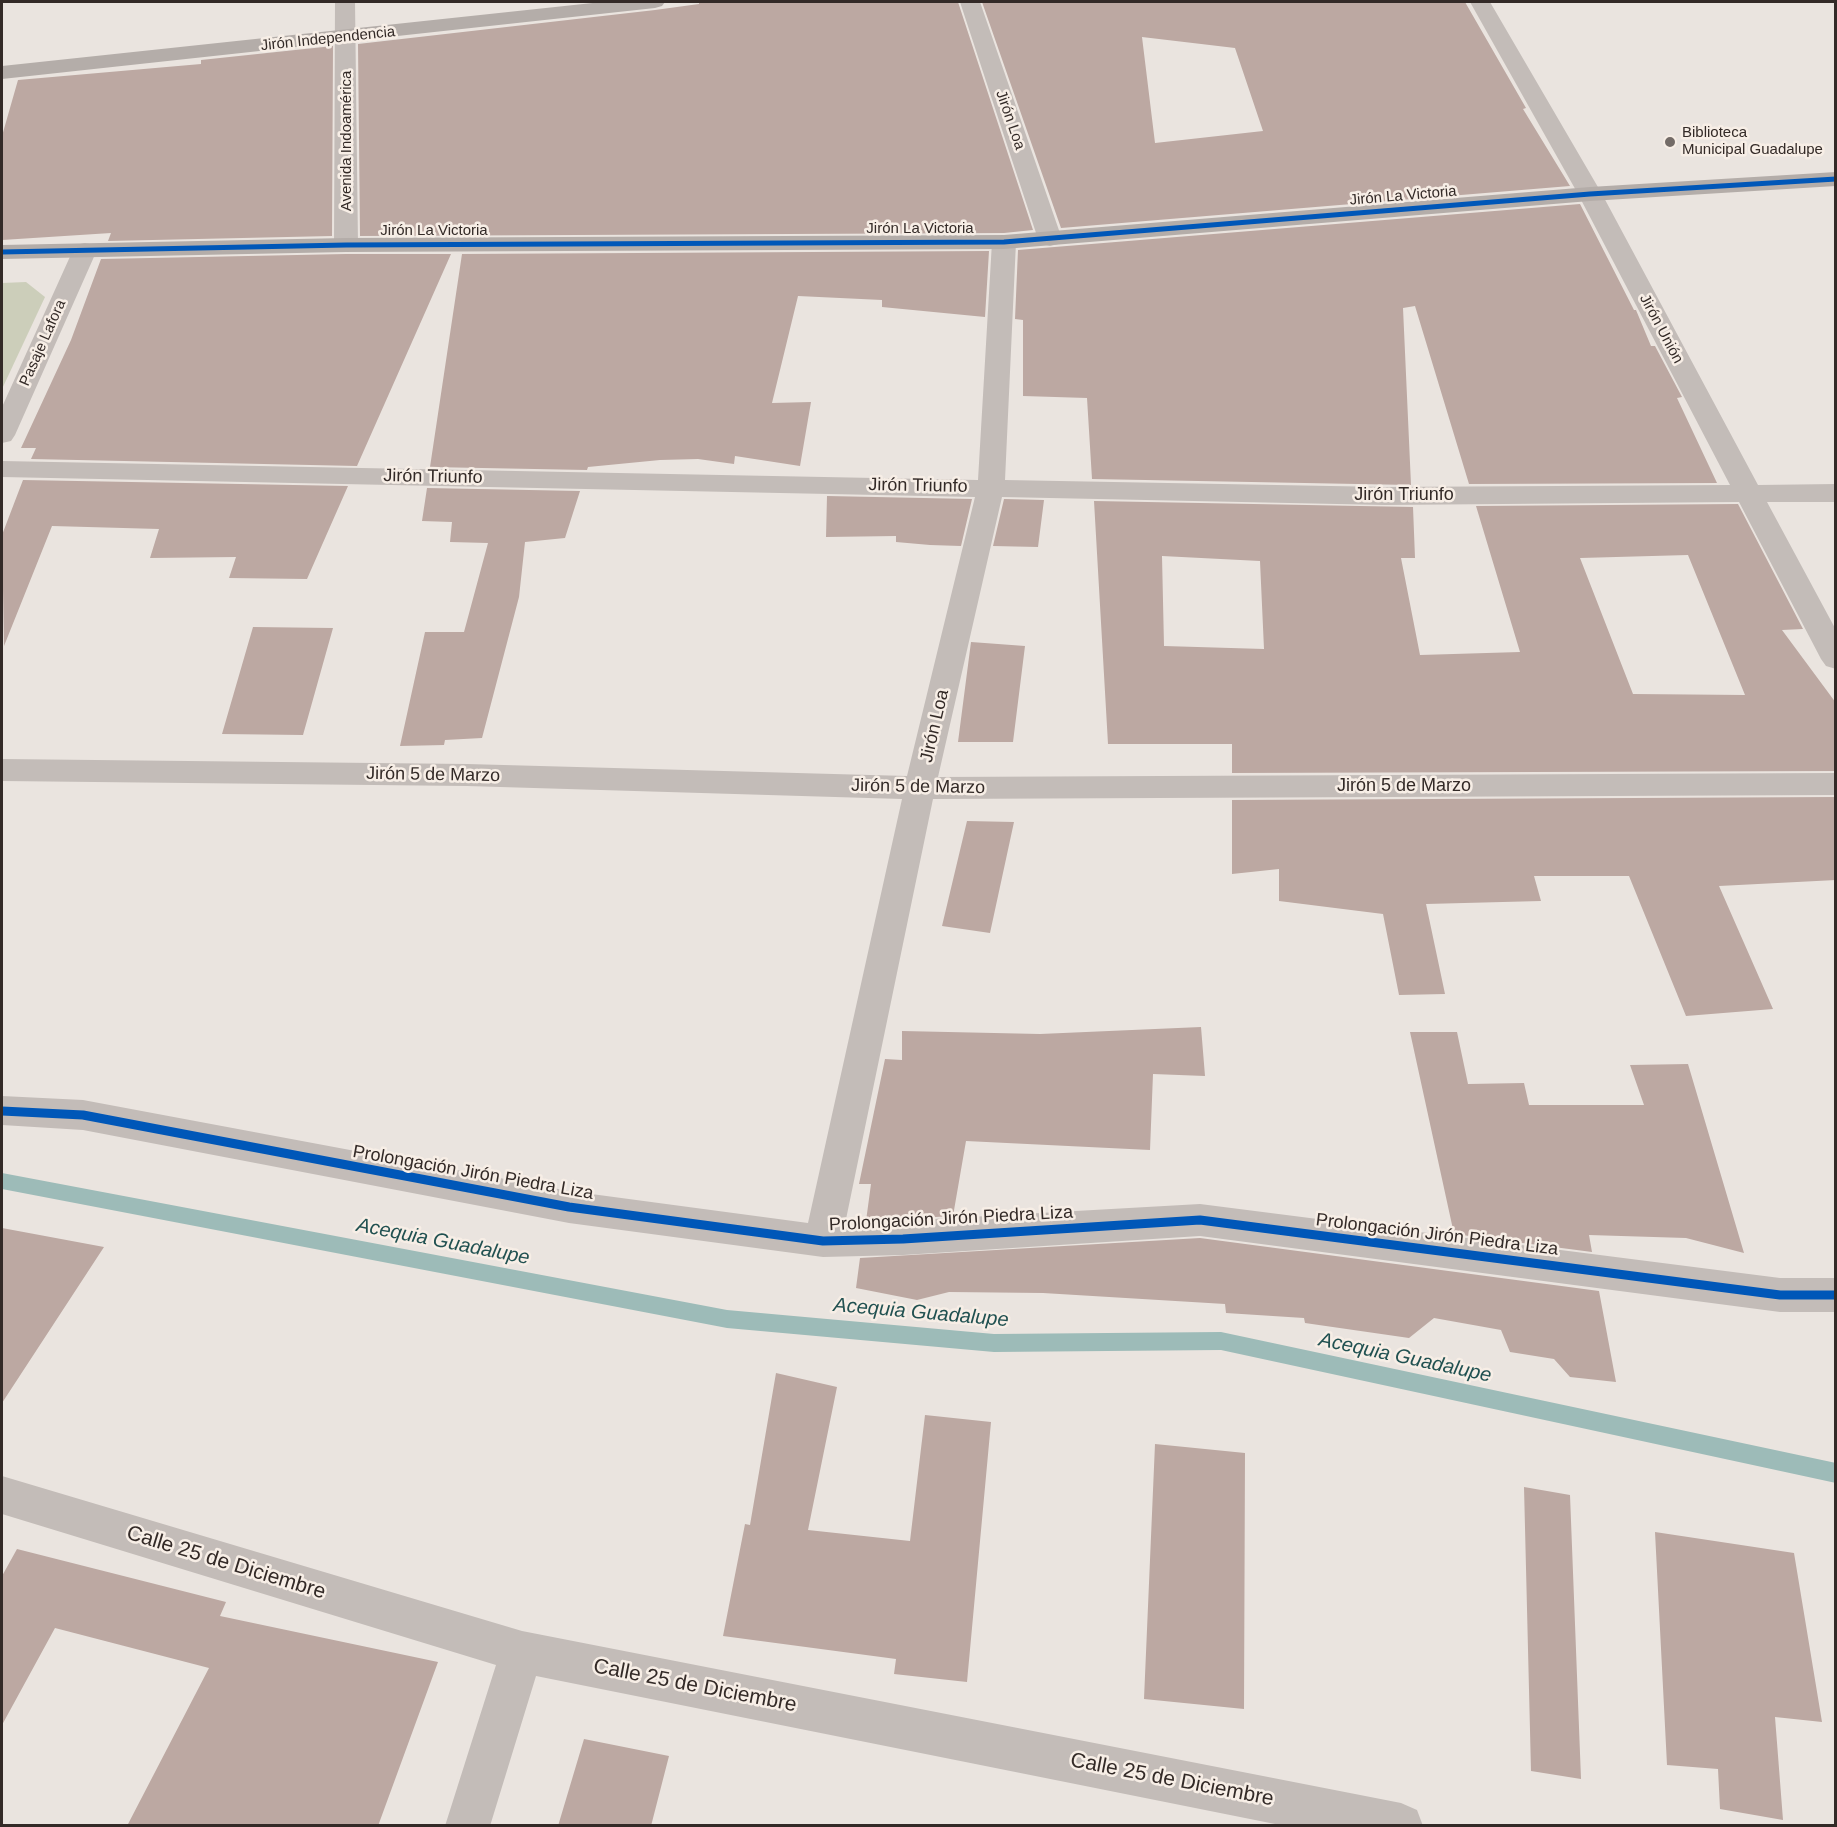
<!DOCTYPE html>
<meta charset="utf-8">
<style>
body{margin:0}
#map{position:relative;width:1837px;height:1827px;overflow:hidden;background:#eae4df;font-family:Helvetica,sans-serif}
canvas{display:block}
.frame{position:absolute;inset:0;border:3px solid #332a27;pointer-events:none}
</style>
<div id="map">
<canvas width="1837" height="1827"></canvas>
<div class="frame"></div>
</div>
<script>
const c = document.querySelector('canvas').getContext('2d');
c.lineJoin = 'round';
function fillPath(path, color) {
  c.fillStyle = color;
  c.fill(path, 'evenodd');
}
function trace(path, color, width, dash) {
  c.strokeStyle = color;
  c.lineWidth = width;
  c.lineCap = dash ? 'butt' : 'round';
  c.setLineDash(dash || []);
  c.stroke(path);
}
function write(font, color, halo, rows, align = 'center') {
  c.font = font + ' Helvetica,sans-serif';
  c.lineWidth = 5;
  c.setLineDash([]);
  c.textBaseline = 'middle';
  c.strokeStyle = halo;
  c.fillStyle = color;
  for (const [text, x, y, turn = 0] of rows) {
    c.save();
    c.translate(x, y);
    c.rotate((+turn || 0) * Math.PI / 180);
    c.textAlign = isNaN(turn) ? turn : align;
    if (halo) c.strokeText(text, 0, 0);
    c.fillText(text, 0, 0);
    c.restore();
  }
}
fillPath(new Path2D(`
 M 26,282 L 45,297 L 2,389 L 2,283 Z`), '#ccceba');
fillPath(new Path2D(`
 M 2,1173 L 727,1310 L 994,1334 L 1221,1332 L 1836,1463 L 1836,1483 L 1221,1350 L 994,1352 L 727,1328 L 2,1189 Z`), '#9dbbb8');
fillPath(new Path2D(`
 M 699,2 L 958,2 L 1033,230 L 1004,233 L 360,236 L 358,44 L 655,10 L 699,4 Z
 M 982,2 L 1465,2 L 1526,108 L 1523,109 L 1570,186 L 1061,228 ZM 1142,37 L 1235,48 L 1263,131 L 1155,143 Z
 M 333,46 L 332,236 L 108,241 L 111,233 L 2,240 L 2,136 L 18,80 L 201,64 L 201,60 Z
 M 1580,204 L 1634,310 L 1636,310 L 1651,346 L 1655,346 L 1682,397 L 1677,398 L 1717,483 L 1469,484 L 1415,306 L 1403,308 L 1411,485 L 1092,479 L 1087,398 L 1023,396 L 1023,320 L 1015,319 L 1018,250 Z
 M 989,251 L 985,317 L 882,307 L 882,300 L 798,296 L 772,403 L 811,402 L 800,466 L 735,456 L 734,464 L 698,459 L 660,460 L 588,467 L 587,470 L 430,467 L 462,254 Z
 M 346,254 L 451,254 L 357,466 L 31,459 L 36,448 L 21,448 L 71,340 L 101,259 Z
 M 23,480 L 348,486 L 307,579 L 229,578 L 236,557 L 150,558 L 159,529 L 52,526 L 4,646 L 2,535 Z
 M 427,488 L 580,491 L 565,538 L 525,542 L 519,597 L 482,738 L 445,740 L 444,745 L 400,746 L 425,632 L 464,632 L 488,543 L 450,542 L 452,522 L 422,521 Z
 M 827,496 L 972,499 L 961,546 L 930,545 L 896,542 L 896,536 L 826,537 Z
 M 1004,499 L 1044,500 L 1038,547 L 993,546 Z
 M 1094,501 L 1413,507 L 1415,558 L 1401,558 L 1420,655 L 1520,652 L 1476,506 L 1738,504 L 1803,629 L 1782,630 L 1836,703 L 1836,771 L 1232,773 L 1232,744 L 1108,744 ZM 1688,555 L 1745,695 L 1633,694 L 1580,558 ZM 1162,556 L 1260,561 L 1264,649 L 1164,646 Z
 M 253,627 L 333,628 L 303,735 L 222,734 Z
 M 971,642 L 1025,646 L 1013,742 L 958,742 Z
 M 1836,797 L 1836,880 L 1719,886 L 1773,1009 L 1686,1016 L 1629,876 L 1534,876 L 1541,901 L 1426,904 L 1445,994 L 1399,995 L 1383,914 L 1279,901 L 1279,869 L 1232,874 L 1232,800 Z
 M 967,821 L 1014,822 L 990,933 L 942,926 Z
 M 1201,1027 L 1205,1076 L 1153,1074 L 1150,1150 L 966,1141 L 953,1216 L 866,1221 L 871,1184 L 859,1184 L 885,1059 L 902,1060 L 902,1031 L 1040,1034 Z
 M 1410,1032 L 1457,1032 L 1468,1084 L 1524,1083 L 1529,1105 L 1644,1105 L 1630,1065 L 1688,1064 L 1744,1253 L 1686,1238 L 1589,1235 L 1592,1252 L 1454,1234 Z
 M 2,1228 L 104,1247 L 2,1403 Z
 M 1200,1238 L 1599,1291 L 1616,1382 L 1570,1377 L 1554,1359 L 1510,1352 L 1501,1330 L 1434,1318 L 1409,1338 L 1305,1323 L 1304,1318 L 1226,1313 L 1225,1304 L 1043,1293 L 949,1292 L 917,1300 L 856,1288 L 860,1258 Z
 M 776,1373 L 837,1387 L 808,1530 L 910,1541 L 925,1415 L 991,1422 L 967,1682 L 894,1674 L 896,1659 L 723,1636 L 745,1524 L 750,1525 Z
 M 1155,1444 L 1245,1453 L 1244,1709 L 1144,1699 Z
 M 1524,1487 L 1570,1495 L 1581,1779 L 1531,1771 Z
 M 1655,1532 L 1794,1553 L 1822,1722 L 1775,1717 L 1783,1820 L 1720,1809 L 1718,1769 L 1667,1765 Z
 M 17,1549 L 226,1602 L 220,1616 L 438,1662 L 378,1826 L 127,1826 L 209,1668 L 55,1628 L 2,1725 L 2,1576 Z
 M 584,1739 L 669,1756 L 651,1826 L 558,1826 Z`), '#bca8a2');
fillPath(new Path2D(`
 M 335,2 L 355,2 L 358,245 L 354,250 L 346,252 L 338,250 L 334,245 Z
 M 960,2 L 980,2 L 1062,239 L 1058,244 L 1050,246 L 1042,244 L 1038,239 Z
 M 1470,2 L 1490,2 L 1602,194 L 1758,485 L 1836,484 L 1836,502 L 1767,502 L 1836,630 L 1836,669 L 1826,666 L 1821,659 L 1739,502 L 1385,505 L 1002,497 L 938,777 L 1836,773 L 1836,795 L 933,799 L 845,1224 L 1200,1204 L 1780,1278 L 1836,1278 L 1836,1312 L 1780,1312 L 1200,1236 L 903,1255 L 823,1257 L 569,1223 L 83,1130 L 2,1125 L 2,1096 L 83,1100 L 569,1191 L 808,1223 L 902,799 L 467,786 L 2,781 L 2,759 L 467,764 L 907,776 L 975,497 L 2,477 L 2,461 L 978,480 L 992,242 L 996,237 L 1004,235 L 1012,237 L 1016,242 L 1005,480 L 1385,487 L 1730,485 L 1578,194 Z
 M 85,243 L 94,245 L 97,250 L 15,435 L 11,441 L 2,443 L 2,407 L 73,250 L 76,245 Z
 M 2,1476 L 522,1631 L 1401,1803 L 1417,1810 L 1423,1826 L 1285,1826 L 536,1676 L 490,1826 L 445,1826 L 496,1665 L 2,1514 Z`), '#c3bcb8');
fillPath(new Path2D(`
 M 602,2 L 665,2 L 662,6 L 655,8 L 2,79 L 2,66 Z
 M 1836,172 L 1836,186 L 1590,201 L 1004,249 L 346,252 L 2,259 L 2,245 L 346,238 L 1004,235 L 1590,187 Z`), '#b4ada9');
trace(new Path2D(`
 M 2,252 L 346,245 L 1004,242 L 1590,194 L 1836,179`), '#0057b8', 5);
trace(new Path2D(`
 M 2,1111 L 83,1115 L 569,1207 L 823,1241 L 903,1239 L 1200,1220 L 1780,1295 L 1836,1295`), '#0057b8', 9);
for (const [x, y, r, color] of [
 [1670,142,6,"#736b67"]
]) {
  const dot = new Path2D();
  dot.arc(x, y, r, 0, 2 * Math.PI);
  c.fillStyle = color;
  c.fill(dot);
  trace(dot, '#f7eee6', 2);
}
write('15px', '#332a27', '#f7eee6', [
 ["Jirón Independencia",328,39,-6],
 ["Jirón Loa",1010,120,71],
 ["Avenida Indoamérica",347,141,-90],
 ["Jirón La Victoria",1403,196,-5],
 ["Jirón La Victoria",920,229],
 ["Jirón La Victoria",434,231],
 ["Jirón Unión",1661,329,62],
 ["Pasaje Lafora",43,343,-66]
]);
write('15px', '#332a27', '#f7eee6', [
 ["Biblioteca",1682,133],
 ["Municipal Guadalupe",1682,150]
], 'left');
write('18px', '#332a27', '#f7eee6', [
 ["Jirón Triunfo",433,477,1],
 ["Jirón Triunfo",918,486,1],
 ["Jirón Triunfo",1404,495],
 ["Jirón Loa",935,726,-77],
 ["Jirón 5 de Marzo",433,775,1],
 ["Jirón 5 de Marzo",1404,786],
 ["Jirón 5 de Marzo",918,787,1],
 ["Prolongación Jirón Piedra Liza",473,1173,10],
 ["Prolongación Jirón Piedra Liza",951,1219,-3],
 ["Prolongación Jirón Piedra Liza",1437,1235,7]
]);
write('italic 20px', '#215151', '#f7eee6', [
 ["Acequia Guadalupe",443,1242,11],
 ["Acequia Guadalupe",921,1313,5],
 ["Acequia Guadalupe",1405,1358,12]
]);
write('21px', '#332a27', '#f7eee6', [
 ["Calle 25 de Diciembre",226,1563,17],
 ["Calle 25 de Diciembre",695,1686,11],
 ["Calle 25 de Diciembre",1172,1780,11]
]);
</script>
